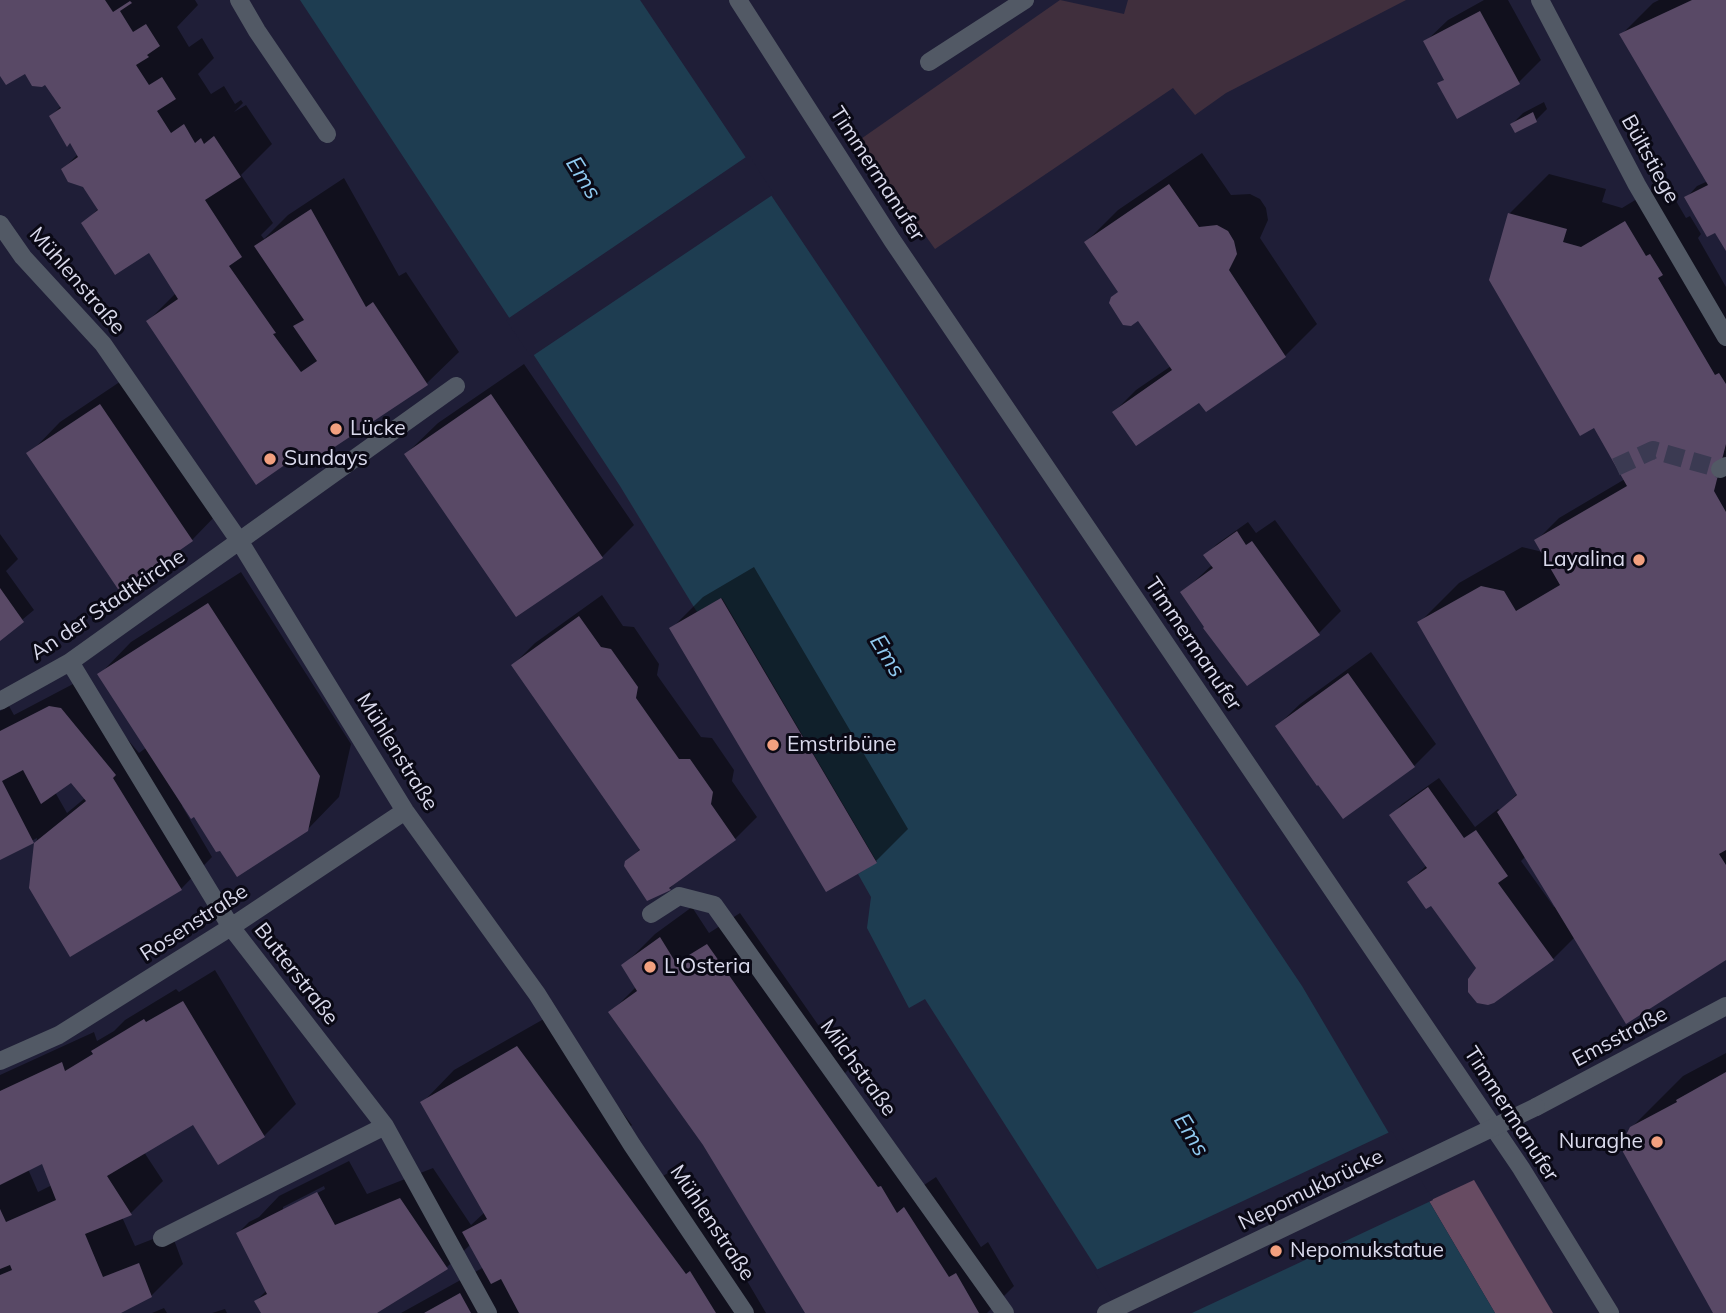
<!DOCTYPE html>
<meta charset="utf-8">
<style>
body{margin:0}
canvas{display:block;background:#1f1e37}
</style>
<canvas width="1726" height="1313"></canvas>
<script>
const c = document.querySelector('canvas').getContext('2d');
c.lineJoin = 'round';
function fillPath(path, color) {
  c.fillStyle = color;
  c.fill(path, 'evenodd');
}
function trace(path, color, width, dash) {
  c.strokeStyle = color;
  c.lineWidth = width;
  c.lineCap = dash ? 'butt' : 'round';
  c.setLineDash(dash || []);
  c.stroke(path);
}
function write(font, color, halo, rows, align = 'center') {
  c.font = font + ' Mulish,sans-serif';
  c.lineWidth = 6;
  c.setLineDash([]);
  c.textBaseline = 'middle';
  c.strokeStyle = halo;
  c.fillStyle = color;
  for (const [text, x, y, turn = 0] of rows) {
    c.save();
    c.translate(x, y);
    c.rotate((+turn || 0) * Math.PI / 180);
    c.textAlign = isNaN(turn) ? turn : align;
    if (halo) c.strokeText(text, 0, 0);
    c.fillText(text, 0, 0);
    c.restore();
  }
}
fillPath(new Path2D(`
 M 1060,0 L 1124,14 L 1128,0 L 1406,0 L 1226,93 L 1195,115 L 1173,88 L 935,249 L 858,141 Z`), '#402f3d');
fillPath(new Path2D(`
 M 1474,1180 L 1553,1313 L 1495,1313 L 1429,1201 Z`), '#674b62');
fillPath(new Path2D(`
 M 300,0 L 640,0 L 1302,986 L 1495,1313 L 1125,1313 L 925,999 L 909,1008 L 867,928 L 871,897 L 858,874 L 877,862 L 722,598 L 697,612 L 620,486 Z`), '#1e3d51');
fillPath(new Path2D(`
 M 749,155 L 774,194 L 531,357 L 506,320 Z
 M 1392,1131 L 1433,1200 L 1192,1313 L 1120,1313 L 1094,1271 Z`), '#1f1e37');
fillPath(new Path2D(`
 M 0,0 L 195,0 L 198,5 L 177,27 L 189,47 L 202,38 L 214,58 L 198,74 L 211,94 L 224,86 L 235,104 L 241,100 L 243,103 L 234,112 L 246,105 L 272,144 L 241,175 L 273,223 L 261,235 L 264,239 L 288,215 L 344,178 L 399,276 L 406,272 L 459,352 L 427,383 L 299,452 L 148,321 L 176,293 L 149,251 L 83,224 L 99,208 L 84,185 L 63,169 L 78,154 L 51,116 L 61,106 L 45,82 L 25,72 L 0,73 Z
 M 1484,0 L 1508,0 L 1541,60 L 1519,82 L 1440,84 L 1445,78 L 1425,42 L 1448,20 Z
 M 1659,0 L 1726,0 L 1726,248 L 1716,230 L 1687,197 L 1697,186 L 1708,181 L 1622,34 L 1653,3 Z
 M 1544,102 L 1547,109 L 1536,120 L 1515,131 L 1512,124 L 1523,113 Z
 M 1202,153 L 1231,195 L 1250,194 L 1260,199 L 1266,208 L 1268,220 L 1260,238 L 1317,324 L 1285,356 L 1206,410 L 1199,400 L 1114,412 L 1136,390 L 1171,366 L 1086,242 L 1118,210 Z
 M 1549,174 L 1606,189 L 1602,202 L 1622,208 L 1665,182 L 1686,218 L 1690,216 L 1701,234 L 1698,238 L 1726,287 L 1726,957 L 1575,937 L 1553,959 L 1478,968 L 1431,903 L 1409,882 L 1427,865 L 1392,815 L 1402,804 L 1439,778 L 1475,827 L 1498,809 L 1500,811 L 1518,793 L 1419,623 L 1459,583 L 1522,547 L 1543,552 L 1536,541 L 1559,518 L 1625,479 L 1509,214 ZM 1526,856 L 1556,906 L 1554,907 L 1521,861 Z
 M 524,364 L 634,525 L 602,557 L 406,454 L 438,423 Z
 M 133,373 L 223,508 L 192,540 L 29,454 L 60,422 Z
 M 1275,520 L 1341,611 L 1319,633 L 1182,593 L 1213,564 L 1206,555 L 1217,544 L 1248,522 L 1256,533 Z
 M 0,534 L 18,559 L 6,571 L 34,610 L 0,638 Z
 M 754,567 L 908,829 L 876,861 L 672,628 L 703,597 Z
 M 241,572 L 351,744 L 339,797 L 307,830 L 194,815 L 184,805 L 182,806 L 212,857 L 181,889 L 31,888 L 37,838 L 0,858 L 0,711 L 9,706 L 14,715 L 73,684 L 83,686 L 139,753 L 147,747 L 100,674 L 131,642 ZM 72,780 L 85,798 L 67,813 L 55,792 Z
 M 602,595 L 623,626 L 634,627 L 659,664 L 657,675 L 701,737 L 712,738 L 734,770 L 732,781 L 757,817 L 735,839 L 680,878 L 669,889 L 627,862 L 642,847 L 513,665 L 535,643 Z
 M 1371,652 L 1436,744 L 1414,766 L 1343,816 L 1277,726 L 1300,704 Z
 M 692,907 L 709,933 L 740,913 L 849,1069 L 839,1079 L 918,1189 L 936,1177 L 981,1247 L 988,1242 L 1014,1286 L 987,1313 L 807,1313 L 718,1165 L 611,1012 L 636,987 L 623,966 L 655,934 Z
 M 215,970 L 296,1104 L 264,1136 L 194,1122 L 144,1152 L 163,1181 L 131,1213 L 122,1217 L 135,1246 L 171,1232 L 183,1264 L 151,1296 L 117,1313 L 0,1313 L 0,1075 L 94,1032 L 97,1041 L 114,1031 L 125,1020 L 176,989 L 179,992 ZM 43,1162 L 52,1185 L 38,1192 L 28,1169 Z
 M 549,1016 L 632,1125 L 623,1134 L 656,1180 L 668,1173 L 719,1243 L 723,1240 L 766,1313 L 401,1313 L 484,1267 L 471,1244 L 446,1268 L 374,1313 L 263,1313 L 256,1301 L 267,1290 L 238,1233 L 249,1222 L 259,1217 L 279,1196 L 349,1161 L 367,1194 L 433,1168 L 471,1225 L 485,1212 L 423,1102 L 454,1070 ZM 324,1186 L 325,1189 L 283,1211 L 283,1207 Z
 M 1726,1053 L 1726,1313 L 1715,1313 L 1631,1128 L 1683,1076 Z
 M 164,1308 L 167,1313 L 152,1313 Z
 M 225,1309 L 227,1313 L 212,1313 Z`), '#0007');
fillPath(new Path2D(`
 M 0,0 L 105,0 L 113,12 L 130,1 L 132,3 L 120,11 L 133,32 L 146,24 L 160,46 L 147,55 L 149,57 L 136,65 L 149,85 L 162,77 L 176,99 L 157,111 L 171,133 L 184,124 L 195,143 L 201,138 L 204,144 L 214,136 L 241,177 L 205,200 L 242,257 L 229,266 L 276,333 L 273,334 L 301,372 L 317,361 L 293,326 L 304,320 L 254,246 L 311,209 L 366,307 L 373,302 L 428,385 L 306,466 L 299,455 L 256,485 L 146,321 L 178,299 L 149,253 L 115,275 L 81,223 L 98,210 L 83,187 L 68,182 L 61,169 L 78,157 L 70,143 L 67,147 L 49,116 L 61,108 L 45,85 L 42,87 L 32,86 L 25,74 L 6,85 L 0,76 Z
 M 1692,0 L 1726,0 L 1726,251 L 1715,233 L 1707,237 L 1684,197 L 1708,185 L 1619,34 Z
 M 1480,11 L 1520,84 L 1457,119 L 1437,83 L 1444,80 L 1423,41 Z
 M 1533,112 L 1537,122 L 1515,133 L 1510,124 Z
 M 1169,184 L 1199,227 L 1217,225 L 1228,231 L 1234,241 L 1237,254 L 1229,270 L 1286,357 L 1206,412 L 1199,403 L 1136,446 L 1112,412 L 1172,370 L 1138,321 L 1131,326 L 1123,325 L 1109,303 L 1111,297 L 1118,292 L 1084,242 Z
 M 1508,213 L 1567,229 L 1563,242 L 1581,247 L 1625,221 L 1646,256 L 1650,254 L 1663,275 L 1658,278 L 1715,375 L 1719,373 L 1726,384 L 1726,444 L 1714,491 L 1726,512 L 1726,850 L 1719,854 L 1726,865 L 1726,960 L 1626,1024 L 1497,812 L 1517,795 L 1417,622 L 1481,586 L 1504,591 L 1516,611 L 1560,585 L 1534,540 L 1627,486 L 1594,428 L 1580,436 L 1489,280 Z
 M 491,394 L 603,558 L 516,617 L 404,454 Z
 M 100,404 L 193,541 L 120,592 L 26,453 Z
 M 1237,531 L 1246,545 L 1252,541 L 1320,635 L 1247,686 L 1203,628 L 1204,627 L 1180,592 L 1213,568 L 1203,555 Z
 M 0,588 L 24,622 L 0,641 Z
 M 721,598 L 877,863 L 826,892 L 669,628 Z
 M 208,603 L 320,776 L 308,831 L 237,877 L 220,851 L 216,852 L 194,817 L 191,819 L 97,674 Z
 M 579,616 L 601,647 L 611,649 L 638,687 L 636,698 L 679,759 L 690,759 L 713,792 L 711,804 L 736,840 L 669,888 L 671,890 L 647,901 L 624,866 L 625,861 L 640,850 L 511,665 Z
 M 1348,673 L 1415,767 L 1343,819 L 1318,785 L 1317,786 L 1275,726 Z
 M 49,706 L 61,708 L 116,775 L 113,778 L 182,890 L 70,957 L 29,888 L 34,843 L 86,801 L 71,783 L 41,804 L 23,770 L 2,781 L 34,843 L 0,860 L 0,731 Z
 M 1428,787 L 1464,838 L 1476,830 L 1508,876 L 1498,883 L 1554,960 L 1494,1003 L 1488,1005 L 1477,1003 L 1468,992 L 1468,979 L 1476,968 L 1431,906 L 1426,909 L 1407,882 L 1427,868 L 1389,815 Z
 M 660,937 L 676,963 L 707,944 L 878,1187 L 881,1186 L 897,1213 L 904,1207 L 949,1277 L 956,1273 L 979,1313 L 805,1313 L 703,1145 L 608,1012 L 637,991 L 621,965 Z
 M 183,1001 L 265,1137 L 218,1165 L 193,1125 L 107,1176 L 132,1215 L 85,1234 L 103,1277 L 139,1263 L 152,1297 L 121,1313 L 0,1313 L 0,1275 L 12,1270 L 10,1265 L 0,1269 L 0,1209 L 6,1222 L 56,1200 L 42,1164 L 0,1185 L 0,1091 L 62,1062 L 65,1071 L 93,1054 L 91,1051 L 144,1019 L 146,1022 Z
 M 517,1046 L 686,1274 L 690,1271 L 716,1313 L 519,1313 L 501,1279 L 491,1284 L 462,1232 L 487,1219 L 420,1102 Z
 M 1726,1072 L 1726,1313 L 1713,1313 L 1623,1152 L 1622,1143 L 1630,1127 L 1677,1102 L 1676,1100 Z
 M 317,1192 L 335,1225 L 400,1198 L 448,1269 L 377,1313 L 261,1313 L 254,1301 L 267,1294 L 236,1233 Z
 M 460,1293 L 471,1313 L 424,1313 Z`), '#594966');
trace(new Path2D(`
 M 1616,467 L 1653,450 L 1720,469`), '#3b3a52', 18, [18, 9]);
trace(new Path2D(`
 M 239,0 L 257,31 L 327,134
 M 738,0 L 892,240 L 1521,1168 L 1610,1313
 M 1540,0 L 1637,185 L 1726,337
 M 929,62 L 1025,0
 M 0,224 L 23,257 L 103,344 L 240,542 L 405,811 L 537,994 L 632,1145 L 745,1313
 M 1720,469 L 1726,466
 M 70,662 L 231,927 L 385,1126 L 488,1313
 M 0,701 L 70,662 L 456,386
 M 651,914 L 679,896 L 714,905 L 1005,1313
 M 0,1061 L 59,1035 L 231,927 L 405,811
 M 1536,1107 L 1726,1006
 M 162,1238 L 385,1126`), '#525965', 18);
trace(new Path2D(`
 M 1106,1313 L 1536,1107`), '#525965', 18);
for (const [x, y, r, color] of [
 [336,429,7,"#f2a07f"],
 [270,459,7,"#f2a07f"],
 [1639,560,7,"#f2a07f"],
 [773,745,7,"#f2a07f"],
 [650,967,7,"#f2a07f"],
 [1657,1142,7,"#f2a07f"],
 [1276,1251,7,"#f2a07f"]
]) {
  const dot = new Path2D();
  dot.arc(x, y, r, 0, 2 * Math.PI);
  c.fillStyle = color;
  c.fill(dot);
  trace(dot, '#0a0915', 2.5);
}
write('21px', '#dadaec', '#0a0915', [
 ["Bültstiege",1650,159,61],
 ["Timmermanufer",877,174,57],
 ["Mühlenstraße",77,281,49],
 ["An der Stadtkirche",108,605,-34],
 ["Timmermanufer",1193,644,56],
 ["Mühlenstraße",397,752,58],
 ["Rosenstraße",194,923,-33],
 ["Butterstraße",296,974,52],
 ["Emsstraße",1620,1037,-28],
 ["Milchstraße",858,1068,54],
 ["Timmermanufer",1511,1114,57],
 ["Nepomukbrücke",1311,1190,-26],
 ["Mühlenstraße",712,1223,56]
]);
write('21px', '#dadaec', '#0a0915', [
 ["Lücke",350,429],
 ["Sundays",284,459],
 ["Layalina",1625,560,"right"],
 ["Emstribüne",787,745],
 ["L'Osteria",664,967],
 ["Nuraghe",1643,1142,"right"],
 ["Nepomukstatue",1290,1251]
], 'left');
write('italic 23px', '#8fc9ef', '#0a0915', [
 ["Ems",583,178,58],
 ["Ems",887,656,58],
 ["Ems",1191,1135,58]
]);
</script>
